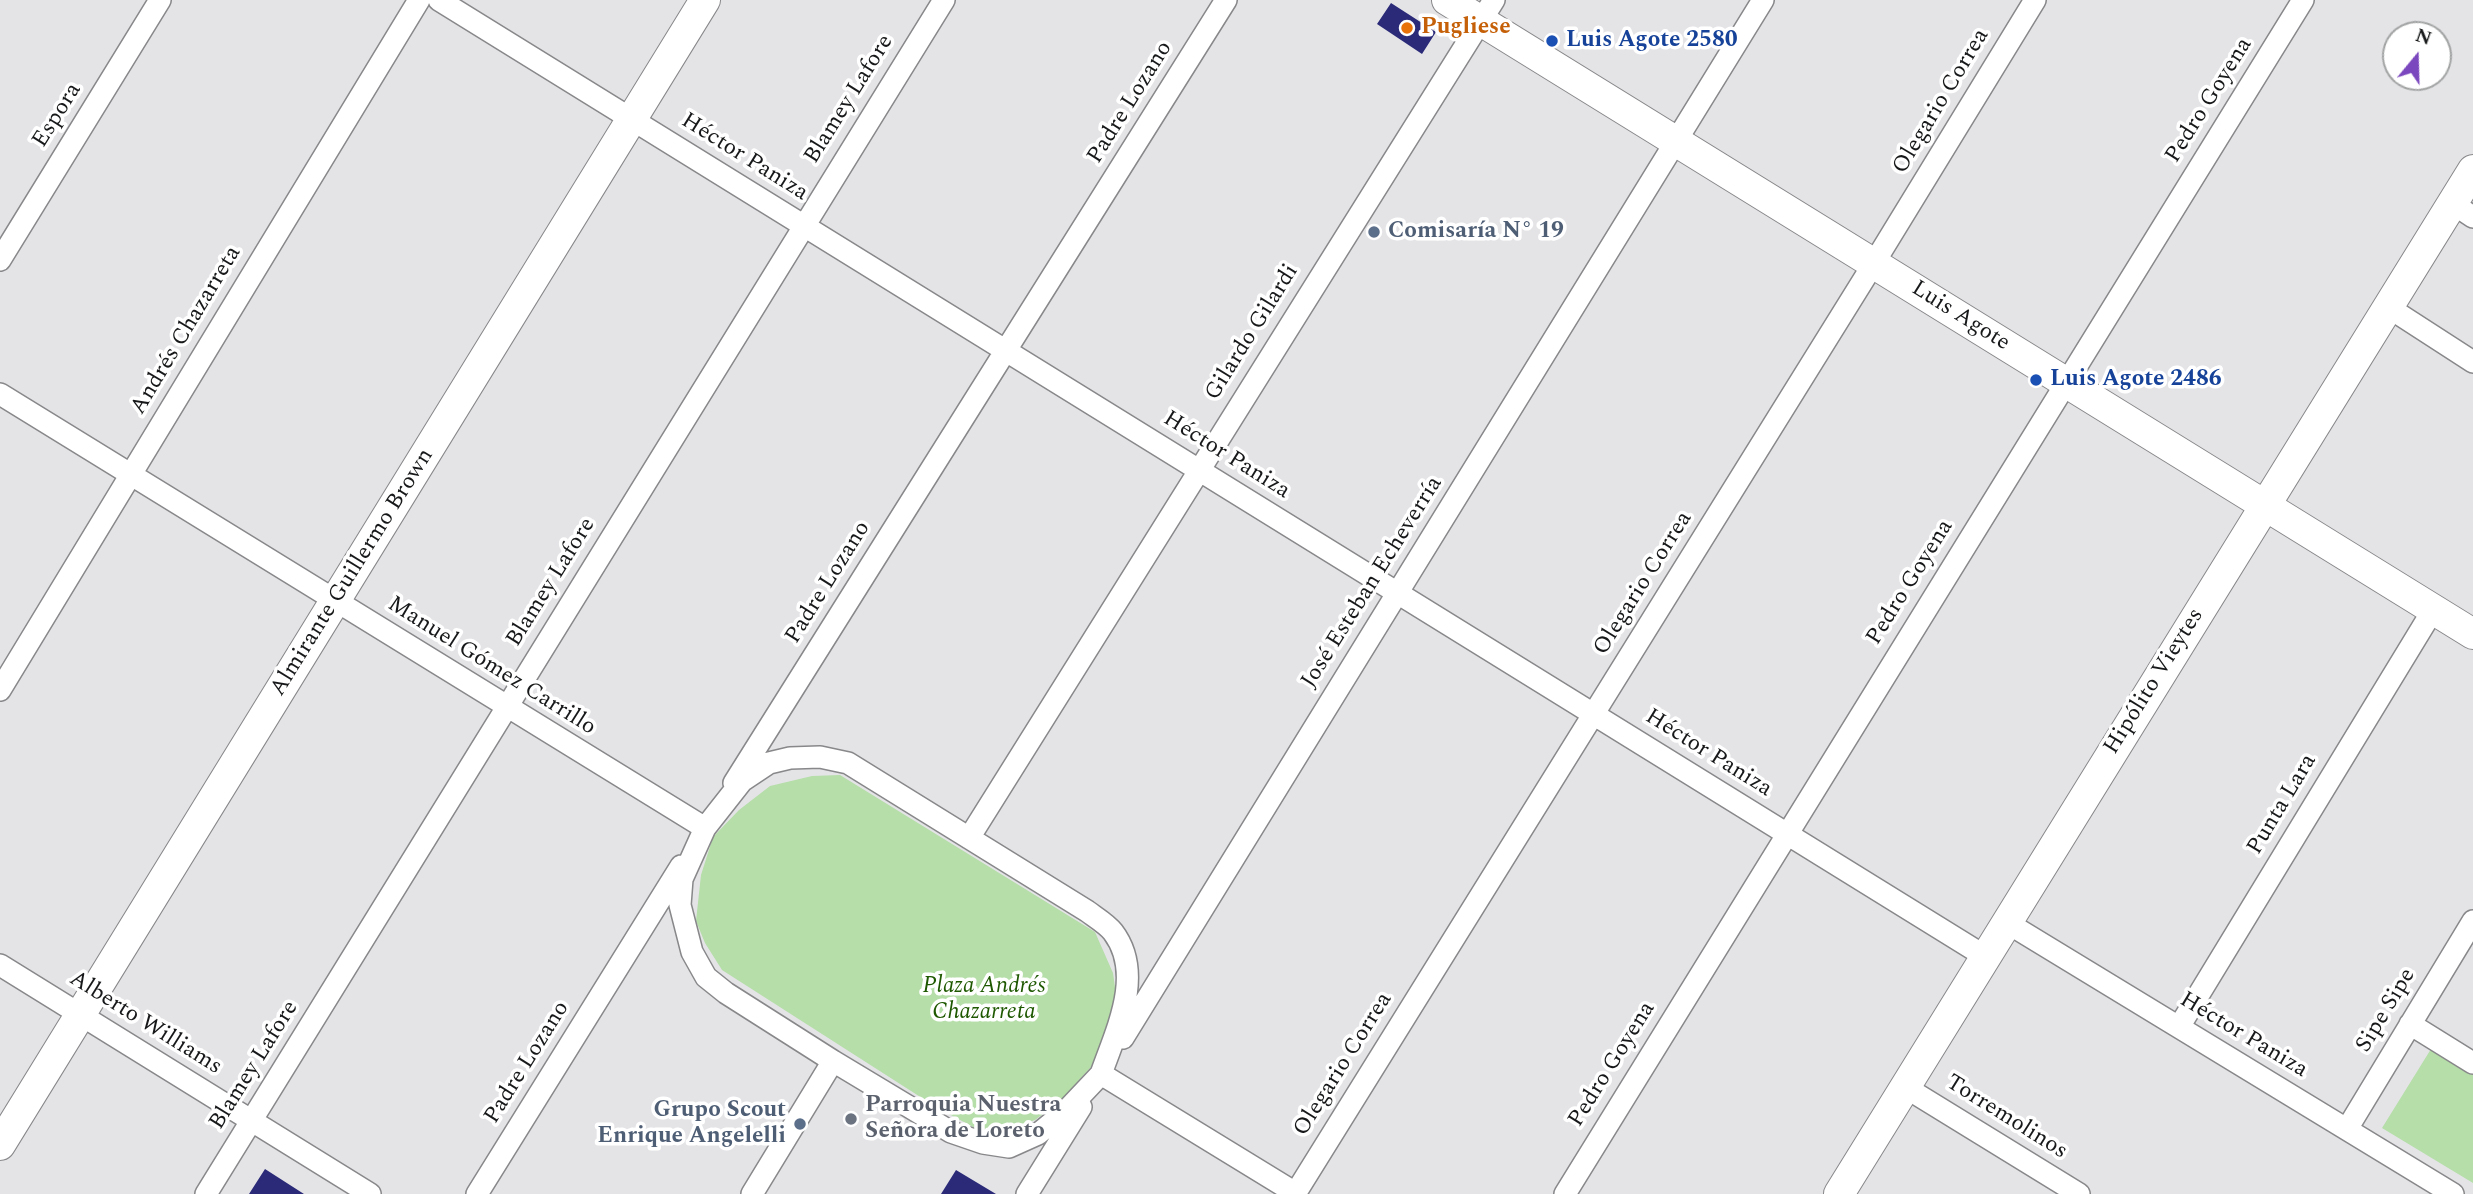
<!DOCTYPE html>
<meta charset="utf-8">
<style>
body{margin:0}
#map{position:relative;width:2473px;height:1194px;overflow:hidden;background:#e4e4e7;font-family:Spectral,serif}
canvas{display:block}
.north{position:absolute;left:2382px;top:21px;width:70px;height:70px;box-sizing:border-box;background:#fff;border:2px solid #a2a3a3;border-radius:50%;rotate:19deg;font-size:19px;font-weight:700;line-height:28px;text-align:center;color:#171819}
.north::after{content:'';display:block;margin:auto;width:24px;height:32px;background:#7b47be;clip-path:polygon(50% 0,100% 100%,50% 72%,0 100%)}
</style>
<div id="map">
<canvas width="2473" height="1194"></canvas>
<div class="north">N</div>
</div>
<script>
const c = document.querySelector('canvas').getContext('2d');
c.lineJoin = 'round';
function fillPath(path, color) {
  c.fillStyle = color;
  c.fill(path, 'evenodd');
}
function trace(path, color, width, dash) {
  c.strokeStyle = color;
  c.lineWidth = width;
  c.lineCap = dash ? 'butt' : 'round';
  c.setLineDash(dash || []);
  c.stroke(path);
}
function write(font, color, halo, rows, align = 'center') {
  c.font = font + ' Spectral,serif';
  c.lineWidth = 7;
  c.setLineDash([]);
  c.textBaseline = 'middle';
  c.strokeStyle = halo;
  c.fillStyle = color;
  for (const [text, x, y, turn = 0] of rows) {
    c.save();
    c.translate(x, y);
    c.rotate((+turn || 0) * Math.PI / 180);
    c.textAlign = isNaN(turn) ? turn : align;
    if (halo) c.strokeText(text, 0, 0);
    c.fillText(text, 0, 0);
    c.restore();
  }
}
fillPath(new Path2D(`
 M 840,775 L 1095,932 L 1113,973 L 1117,1001 L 1107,1037 L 1091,1067 L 1061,1100 L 1035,1120 L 1006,1130 L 975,1128 L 936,1107 L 722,970 L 705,943 L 696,921 L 701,875 L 713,837 L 739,810 L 770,786 L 812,776 Z
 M 2431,1049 L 2473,1075 L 2473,1183 L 2382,1128 Z`), '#b5dea8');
fillPath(new Path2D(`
 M 1391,3 L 1436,32 L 1422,54 L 1377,24 Z
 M 265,1169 L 304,1194 L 249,1194 Z
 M 956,1170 L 996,1194 L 941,1194 Z`), '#2a2a78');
const street = new Path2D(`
 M 439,0 L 1986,957
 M 2452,203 L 2473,217
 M 0,260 L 160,0
 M 2388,307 L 2473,362
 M 0,394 L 705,828
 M 0,690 L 419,0
 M 734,783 L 1226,0
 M 969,838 L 1494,0
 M 2006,922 L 2453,1194
 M 0,965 L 370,1194
 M 2410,1024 L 2473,1063
 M 2179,1027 L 2433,610
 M 1123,1038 L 1763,0
 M 1101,1074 L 1066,1111 L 1038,1134 L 1009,1147 L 983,1143 L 951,1132 L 833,1061 L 726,993 L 706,977 L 692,952 L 680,905 L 682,879 L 705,828 L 742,781 L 769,763 L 790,758 L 820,757 L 848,763 L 1087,911 C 1095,917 1107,924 1113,932 C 1145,974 1116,1031 1101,1074 L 1297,1194
 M 1905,1087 L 2079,1194
 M 2347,1129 L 2473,921
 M 206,1194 L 944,0
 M 477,1194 L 681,866
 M 752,1194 L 833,1061
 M 1027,1194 L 1081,1107
 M 1295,1194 L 1874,263 L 2035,0
 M 1565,1194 L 2303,0`);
const secondary = new Path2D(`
 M 1447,0 L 2473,634
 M 0,1145 L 705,0
 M 1839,1194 L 2473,170`);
trace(street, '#88888b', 24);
trace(secondary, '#88888b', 32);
trace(street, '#fff', 21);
trace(secondary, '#fff', 30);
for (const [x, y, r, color] of [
 [1407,28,7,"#e8710a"],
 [1552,41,7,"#1a4fb4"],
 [1374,232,7,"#5c6f8a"],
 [2036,380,7,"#1a4fb4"],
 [851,1119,7,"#6b7280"],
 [800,1124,7,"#5c6f8a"]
]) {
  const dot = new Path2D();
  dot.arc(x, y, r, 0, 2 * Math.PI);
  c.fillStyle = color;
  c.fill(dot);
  trace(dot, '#fff', 2.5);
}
write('bold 23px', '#c56008', '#fff', [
 ["Pugliese",1421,28]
], 'left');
write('bold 23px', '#164399', '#fff', [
 ["Luis Agote 2580",1566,41],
 ["Luis Agote 2486",2050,380]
], 'left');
write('23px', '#171819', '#fff', [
 ["Blamey Lafore",850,100,-58],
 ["Pedro Goyena",2210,101,-58],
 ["Olegario Correa",1942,102,-59],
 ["Padre Lozano",1131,103,-58],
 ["Espora",58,116,-58],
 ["Héctor Paniza",744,158,32],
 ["Luis Agote",1960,317,32],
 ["Andrés Chazarreta",187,331,-59],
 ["Gilardo Gilardi",1253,333,-58],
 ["Héctor Paniza",1226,456,32],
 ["Almirante Guillermo Brown",353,573,-58],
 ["Blamey Lafore",552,583,-58],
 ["Padre Lozano",829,583,-58],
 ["José Esteban Echeverría",1373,583,-58],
 ["Pedro Goyena",1911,583,-58],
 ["Olegario Correa",1644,584,-58],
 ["Manuel Gómez Carrillo",491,667,32],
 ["Hipólito Vieytes",2155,682,-58],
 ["Héctor Paniza",1708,754,32],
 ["Punta Lara",2283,805,-59],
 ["Sipe Sipe",2387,1011,-59],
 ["Alberto Williams",145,1024,32],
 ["Héctor Paniza",2243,1036,31],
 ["Padre Lozano",528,1063,-58],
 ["Olegario Correa",1344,1065,-58],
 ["Pedro Goyena",1613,1065,-58],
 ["Blamey Lafore",255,1066,-58],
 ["Torremolinos",2006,1118,32]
]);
write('bold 23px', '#4e5e75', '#fff', [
 ["Comisaría N° 19",1388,232],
 ["Grupo Scout",786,1111,"right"],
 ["Enrique Angelelli",786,1137,"right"]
], 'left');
write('italic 23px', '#1e5800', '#fff', [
 ["Plaza Andrés",984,987],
 ["Chazarreta",984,1013]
]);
write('bold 23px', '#5b616d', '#fff', [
 ["Parroquia Nuestra",865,1106],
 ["Señora de Loreto",865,1132]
], 'left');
</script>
